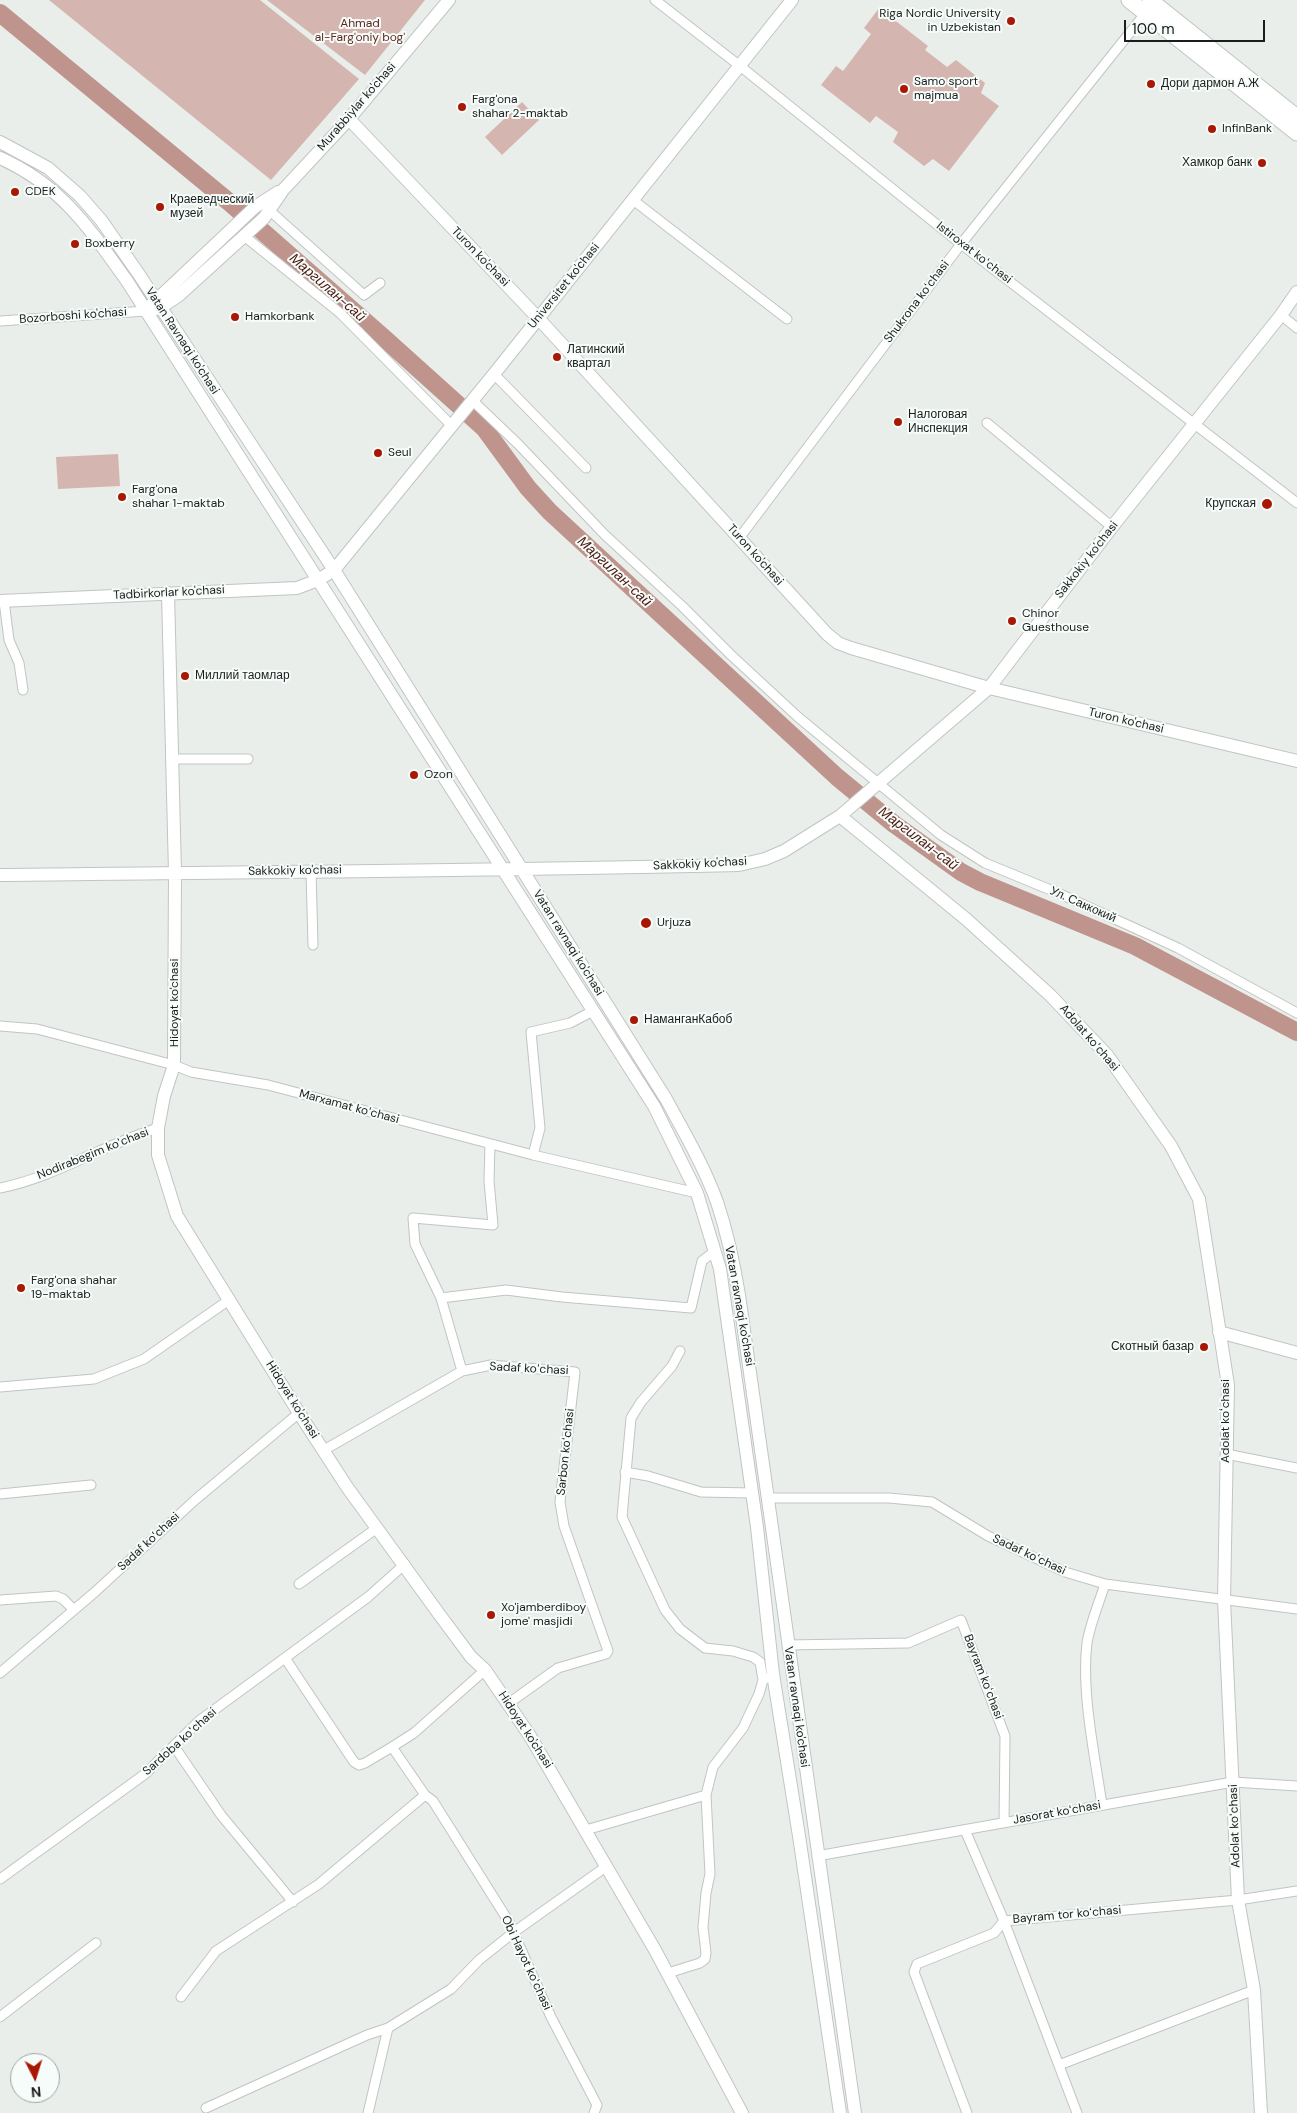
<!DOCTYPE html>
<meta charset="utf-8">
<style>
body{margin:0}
#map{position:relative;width:1297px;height:2113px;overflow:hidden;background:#e9eeeb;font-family:"DM Sans",sans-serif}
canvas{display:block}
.north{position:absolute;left:10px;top:2053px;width:50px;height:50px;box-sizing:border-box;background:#f6fcf9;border:1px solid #9ea3a1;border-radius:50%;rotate:175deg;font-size:14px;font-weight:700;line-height:20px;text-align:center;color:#1b1d1c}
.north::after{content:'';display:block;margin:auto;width:18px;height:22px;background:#a91804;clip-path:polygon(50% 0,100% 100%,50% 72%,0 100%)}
.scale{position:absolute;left:1124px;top:20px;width:141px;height:22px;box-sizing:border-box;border:2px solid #1b1d1c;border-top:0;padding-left:6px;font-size:15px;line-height:18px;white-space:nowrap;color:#1b1d1c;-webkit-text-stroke:4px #f6fcf9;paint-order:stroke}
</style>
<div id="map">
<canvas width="1297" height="2113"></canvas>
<div class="north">N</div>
<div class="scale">100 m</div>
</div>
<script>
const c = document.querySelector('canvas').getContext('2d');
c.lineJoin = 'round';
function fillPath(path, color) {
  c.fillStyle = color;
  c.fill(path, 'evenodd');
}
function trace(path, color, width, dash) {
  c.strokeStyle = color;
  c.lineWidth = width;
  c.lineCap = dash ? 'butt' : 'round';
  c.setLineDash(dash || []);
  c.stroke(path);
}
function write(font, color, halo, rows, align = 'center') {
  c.font = font + ' "DM Sans",sans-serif';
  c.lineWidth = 4;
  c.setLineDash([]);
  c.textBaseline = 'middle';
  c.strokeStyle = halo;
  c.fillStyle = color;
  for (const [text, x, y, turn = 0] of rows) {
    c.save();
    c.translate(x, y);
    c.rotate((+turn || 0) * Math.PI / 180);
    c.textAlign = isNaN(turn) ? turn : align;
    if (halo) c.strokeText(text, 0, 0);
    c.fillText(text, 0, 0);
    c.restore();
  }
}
fillPath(new Path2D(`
 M 49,0 L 260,0 L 359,79 L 271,180 Z
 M 267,0 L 425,0 L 365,75 Z
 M 879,8 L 928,46 L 925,50 L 947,67 L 956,60 L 985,83 L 981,93 L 999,106 L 949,171 L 933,159 L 924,166 L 893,142 L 898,132 L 876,116 L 870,123 L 821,85 L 836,66 L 843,71 L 871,34 L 864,28 Z
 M 522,102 L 539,120 L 502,155 L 485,137 Z
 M 118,454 L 120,486 L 58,489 L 56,457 Z`), '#d5b5af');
trace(new Path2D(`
 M 0,13 L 229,202 L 384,338 L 484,428 L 528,488 L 550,512 L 837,777 L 894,824 L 961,872 L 980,882 L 1135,946 L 1297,1032`), '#bf948c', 18);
const street = new Path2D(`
 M 655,0 L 740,66 L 961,244 L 1297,503
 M 633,200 L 787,319
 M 269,210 L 364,295 L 380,283
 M 244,236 L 340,313 L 452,426
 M 1281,315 L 1297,328
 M 0,321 L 146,311
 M 494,374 L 586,468
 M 473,401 L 518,444 L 605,535 L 682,606 L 731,655 L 798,717 L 941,835 L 985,863 L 1058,893 L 1178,948 L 1297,1013
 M 987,423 L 1112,527
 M 740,537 L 961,244 L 1148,10
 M 4,601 L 9,640 L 19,663 L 23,690
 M 172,759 L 248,759
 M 311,871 L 313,945
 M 0,1026 L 37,1029 L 174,1065 L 191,1072 L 268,1085 L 533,1155 L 697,1193
 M 533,1155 L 540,1128 L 531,1032 L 570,1023 L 593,1011
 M 0,1188 C 56,1177 104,1144 158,1128
 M 441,1298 L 506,1290 L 562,1297 L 691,1308 L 702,1261 L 715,1251
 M 680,1351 L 672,1366 L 641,1402 L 631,1418 L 622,1517 L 665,1610 L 680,1629 L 705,1648 L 733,1651 L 753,1657 L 760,1662 L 763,1680
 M 462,1371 L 441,1298 L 415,1244 L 413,1218 L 493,1225 L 489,1181 L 490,1144
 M 0,1387 L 94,1379 L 144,1359 L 229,1300
 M 324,1450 L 462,1371 L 491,1365 L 575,1372 L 560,1502 L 564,1526 L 608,1651 L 606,1654 L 558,1668 L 509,1703
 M 1226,1454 L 1297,1468
 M 625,1472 L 648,1476 L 701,1492 L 752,1493
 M 0,1494 L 91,1485
 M 768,1498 L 889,1498 L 932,1502 L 988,1536 L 1065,1572 L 1105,1584 L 1297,1609
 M 299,1584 L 377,1528
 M 0,1600 L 56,1596 L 63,1599 L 74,1610
 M 787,1645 L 908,1643 L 961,1620 L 1005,1736 L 1004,1823
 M 285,1658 L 354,1762 L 359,1765 L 365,1763 L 392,1747
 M 0,1673 L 95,1592 L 195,1500 L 299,1413
 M 174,1746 L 221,1815 L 293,1902
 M 425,1795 L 433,1801 L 509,1922 L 551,2017 L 597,2105 L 594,2113
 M 1102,1805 C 1095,1756 1081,1693 1087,1643 C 1090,1624 1099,1603 1105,1584
 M 586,1830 L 706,1795
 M 965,1830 L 1004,1921 L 1077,2113
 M 817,1856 L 1233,1782 L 1297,1786
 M 0,1879 L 145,1774 L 199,1721 L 368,1597 L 405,1564
 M 668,1973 L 700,1963 L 705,1959 L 706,1953 L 703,1927 L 706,1893 L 710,1874 L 706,1795 L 713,1767 L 743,1728 L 759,1694 L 763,1680 L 767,1678
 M 181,1997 L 216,1951 L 319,1884 L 425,1795 L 392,1747 L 414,1733 L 485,1670
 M 0,2017 L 96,1943
 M 1059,2065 L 1254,1990
 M 206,2108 L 367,2035 L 388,2028
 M 368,2113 L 388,2028 L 451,1989 L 479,1960 L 514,1932 L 607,1866
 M 967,2113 L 914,1972 L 917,1964 L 994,1933 L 1004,1921 L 1238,1900 L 1297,1891`);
const secondary = new Path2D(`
 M 349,119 L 538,318 L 827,634 L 838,643 L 851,648 L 989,688 L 1297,761
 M 0,142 L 48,168 L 80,196 L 101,220 L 138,273 L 334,570 L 666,1099 C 684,1132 704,1166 717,1202 C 727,1232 734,1264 739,1295 L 855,2113
 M 0,158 C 62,186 89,228 127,281 L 654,1106 L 697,1193 L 720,1269 L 724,1297 L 757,1527 L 773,1674 L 799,1836 L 840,2113
 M 150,306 L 255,207 L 278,192
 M 152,310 L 160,308 L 178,296 L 264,218 L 283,190 L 349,119 L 449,0
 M 168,593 L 175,873 L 174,1065 L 164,1096 L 158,1128 L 158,1155 L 177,1216 L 299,1413 L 347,1487 L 439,1614 L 471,1657 L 485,1670 L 530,1736 L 655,1950 L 742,2113
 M 0,601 L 297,588 L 318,580 L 334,570 L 494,374 L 792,0
 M 840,816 L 966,919 L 1050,995 L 1107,1055 L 1171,1146 L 1199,1199 L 1228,1385 L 1224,1600 L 1238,1900 L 1254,1990 L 1261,2113
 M 0,875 C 246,872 493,871 739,865 L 765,859 L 784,851 L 840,816 L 989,688 L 1112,527 L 1281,315 L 1297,292
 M 1219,1332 L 1297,1353`);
const primary = new Path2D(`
 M 1129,0 L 1297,133
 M 1150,0 L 1297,117`);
trace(street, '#c0c5c2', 11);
trace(secondary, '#c0c5c2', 14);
trace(primary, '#c0c5c2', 17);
trace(street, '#fff', 9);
trace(secondary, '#fff', 12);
trace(primary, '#fff', 15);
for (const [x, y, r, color] of [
 [1011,21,5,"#a91804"],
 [1151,84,5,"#a91804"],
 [904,89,5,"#a91804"],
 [462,107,5,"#a91804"],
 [1212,129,5,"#a91804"],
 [1262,163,5,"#a91804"],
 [15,192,5,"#a91804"],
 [160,207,5,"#a91804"],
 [75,244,5,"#a91804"],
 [235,317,5,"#a91804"],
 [557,357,5,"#a91804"],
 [898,422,5,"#a91804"],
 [378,453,5,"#a91804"],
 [122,497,5,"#a91804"],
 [1267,504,6,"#a91804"],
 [1012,621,5,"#a91804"],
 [185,676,5,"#a91804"],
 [414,775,5,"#a91804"],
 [646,923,6,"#a91804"],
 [634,1020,5,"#a91804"],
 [21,1288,5,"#a91804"],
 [1204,1347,5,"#a91804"],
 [491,1615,5,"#a91804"]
]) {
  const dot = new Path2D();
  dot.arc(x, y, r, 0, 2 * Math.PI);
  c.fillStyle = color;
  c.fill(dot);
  trace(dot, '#f6fcf9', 2);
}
write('12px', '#1b1d1c', '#f6fcf9', [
 ["Riga Nordic University",1001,14,"right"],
 ["in Uzbekistan",1001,28,"right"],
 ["Samo sport",914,82],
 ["majmua",914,96],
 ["Дори дармон А.Ж",1161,84],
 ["Farg'ona",472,100],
 ["shahar 2-maktab",472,114],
 ["InfinBank",1222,129],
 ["Хамкор банк",1252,163,"right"],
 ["CDEK",25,192],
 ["Краеведческий",170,200],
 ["музей",170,214],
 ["Boxberry",85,244],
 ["Hamkorbank",245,317],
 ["Латинский",567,350],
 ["квартал",567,364],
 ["Налоговая",908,415],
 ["Инспекция",908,429],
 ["Seul",388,453],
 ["Farg'ona",132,490],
 ["shahar 1-maktab",132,504],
 ["Крупская",1256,504,"right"],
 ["Chinor",1022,614],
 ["Guesthouse",1022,628],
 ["Миллий таомлар",195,676],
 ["Ozon",424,775],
 ["Urjuza",657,923],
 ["НаманганКабоб",644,1020],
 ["Farg'ona shahar",31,1281],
 ["19-maktab",31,1295],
 ["Скотный базар",1194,1347,"right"],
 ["Xo'jamberdiboy",501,1608],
 ["jome' masjidi",501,1622]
], 'left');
write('12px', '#5f281f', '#f6fcf9', [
 ["Ahmad",360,24],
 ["al-Farg'oniy bog'",360,38]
]);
write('12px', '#1b1d1c', '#f6fcf9', [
 ["Murabbiylar ko'chasi",357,107,-49],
 ["Istiroxat koʻchasi",974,253,38],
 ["Turon ko'chasi",480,257,46],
 ["Universitet ko'chasi",564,286,-51],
 ["Shukrona koʻchasi",917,302,-53],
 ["Bozorboshi ko'chasi",73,316,-4],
 ["Vatan Ravnaqi ko'chasi",182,341,57],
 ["Turon ko'chasi",755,555,48],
 ["Sakkokiy ko'chasi",1087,560,-52],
 ["Tadbirkorlar ko'chasi",169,593,-3],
 ["Turon ko'chasi",1126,721,13],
 ["Sakkokiy ko'chasi",700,864,-3],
 ["Sakkokiy ko'chasi",295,871,-1],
 ["Ул. Саккокий",1083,905,24],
 ["Vatan ravnaqi ko'chasi",568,943,58],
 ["Hidoyat ko'chasi",175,1003,-90],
 ["Adolat koʻchasi",1089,1038,49],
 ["Marxamat koʻchasi",349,1107,15],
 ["Nodirabegim koʻchasi",93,1154,-22],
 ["Vatan ravnaqi ko'chasi",739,1306,80],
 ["Sadaf koʻchasi",529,1369,3],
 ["Hidoyat ko'chasi",292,1400,58],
 ["Adolat koʻchasi",1226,1421,-90],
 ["Sarbon koʻchasi",566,1452,-84],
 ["Sadaf koʻchasi",149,1542,-43],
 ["Sadaf koʻchasi",1029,1555,25],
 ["Bayram koʻchasi",983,1677,69],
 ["Vatan ravnaqi ko'chasi",796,1707,82],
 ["Hidoyat ko'chasi",525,1730,57],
 ["Sardoba koʻchasi",180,1742,-42],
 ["Jasorat koʻchasi",1057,1813,-10],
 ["Adolat koʻchasi",1235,1826,-92],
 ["Bayram tor koʻchasi",1067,1915,-5],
 ["Obi Hayot koʻchasi",526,1963,65]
]);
write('italic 14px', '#4c160e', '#f6fcf9', [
 ["Маргилан-сай",327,288,41],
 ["Маргилан-сай",614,572,43],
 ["Маргилан-сай",918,839,37]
]);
</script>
